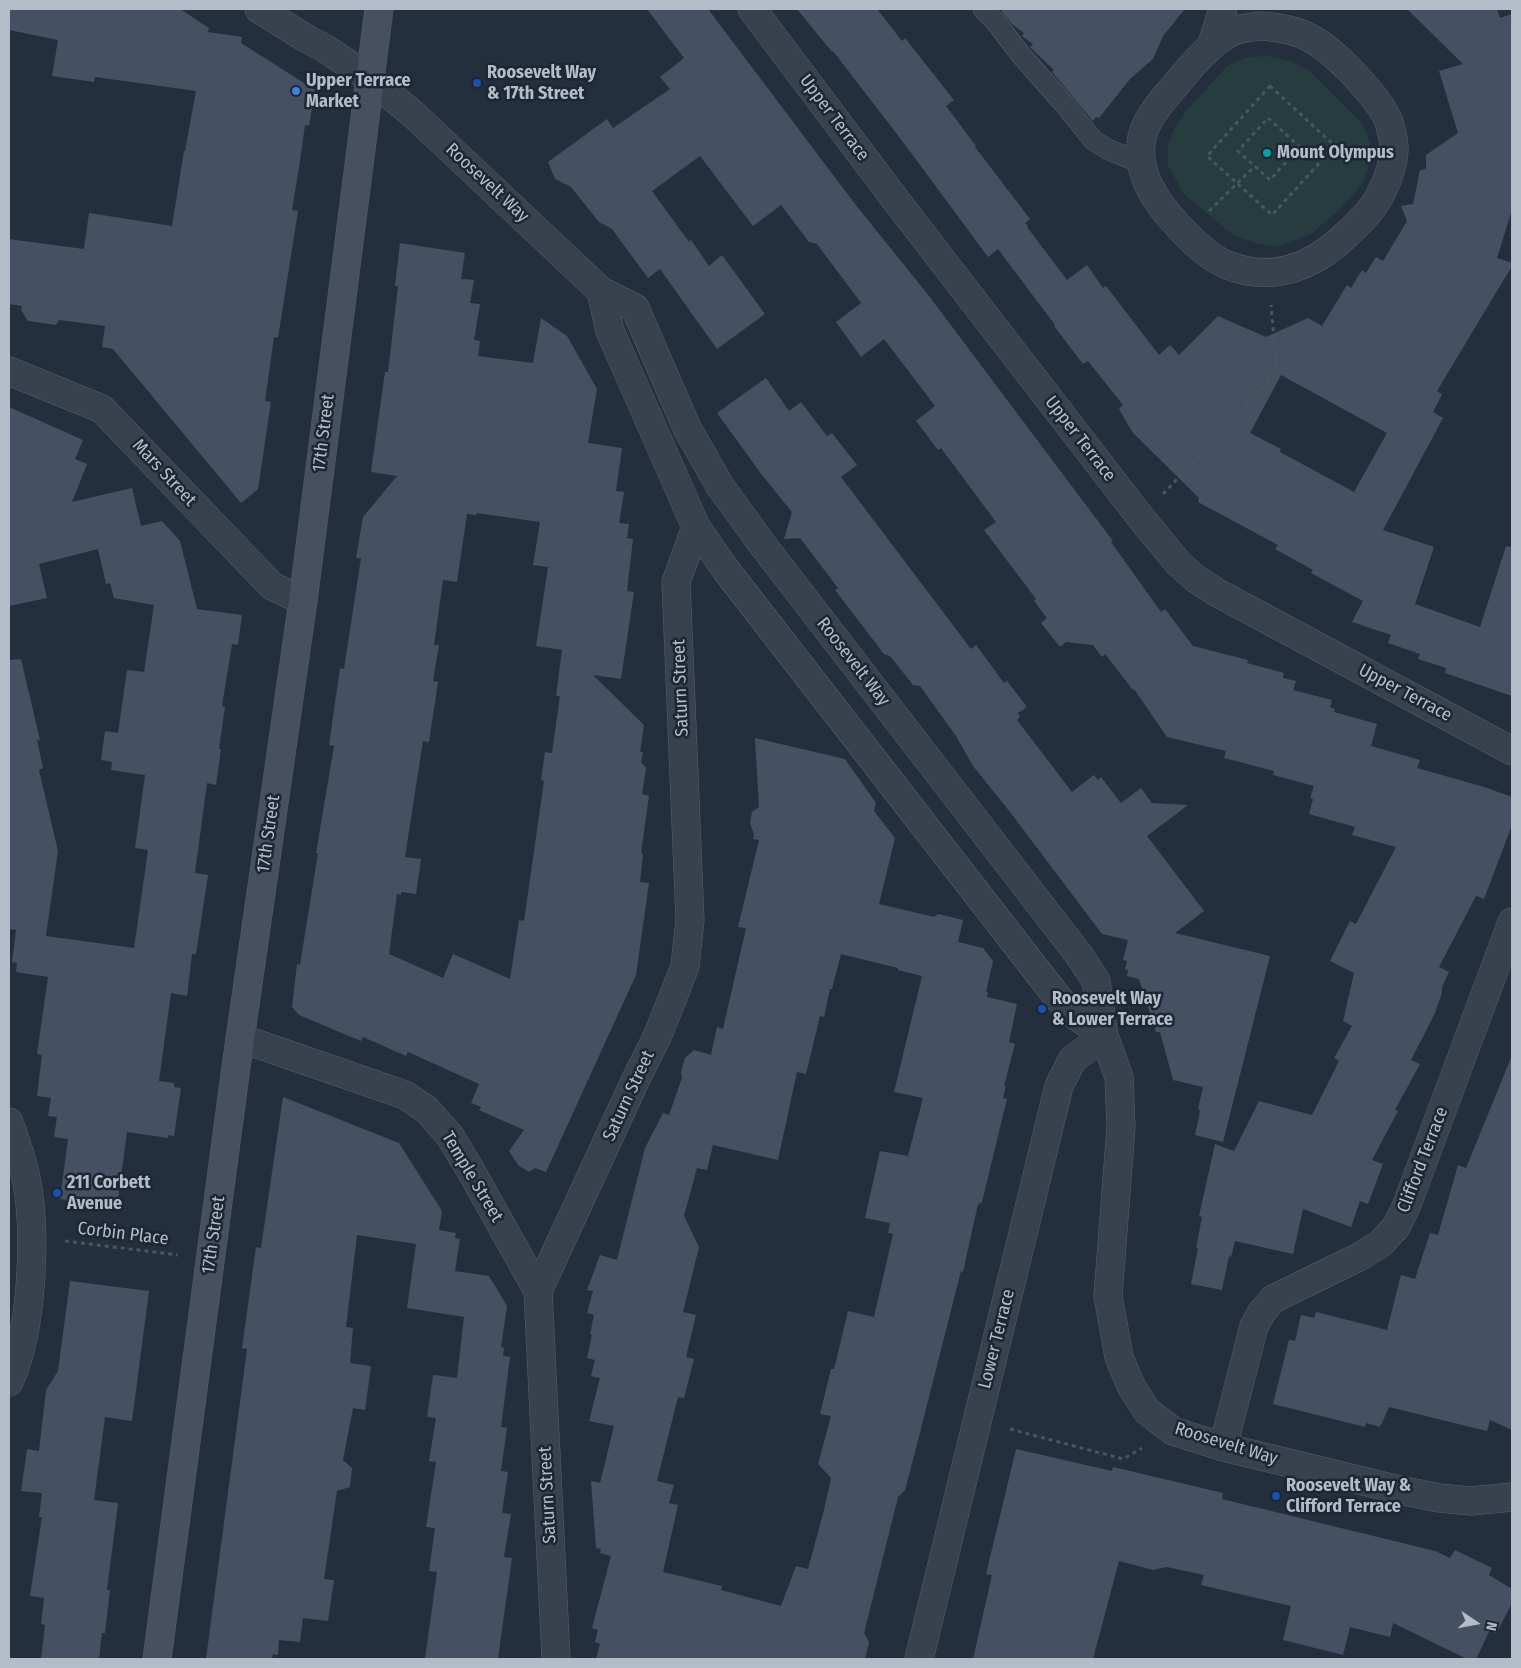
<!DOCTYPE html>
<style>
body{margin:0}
#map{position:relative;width:1521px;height:1668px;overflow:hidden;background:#242f3e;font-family:"Fira Sans Condensed",sans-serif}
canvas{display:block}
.frame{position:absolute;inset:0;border:10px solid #b4bcc9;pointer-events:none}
.north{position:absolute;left:1451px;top:1598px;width:50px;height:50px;-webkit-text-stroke:4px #1d2633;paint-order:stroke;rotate:102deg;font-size:14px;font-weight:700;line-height:20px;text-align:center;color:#b4bcc9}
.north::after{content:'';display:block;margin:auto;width:18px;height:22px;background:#b4bcc9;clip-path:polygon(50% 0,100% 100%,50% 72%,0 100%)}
</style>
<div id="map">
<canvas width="1521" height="1668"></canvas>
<div class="frame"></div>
<div class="north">N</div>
</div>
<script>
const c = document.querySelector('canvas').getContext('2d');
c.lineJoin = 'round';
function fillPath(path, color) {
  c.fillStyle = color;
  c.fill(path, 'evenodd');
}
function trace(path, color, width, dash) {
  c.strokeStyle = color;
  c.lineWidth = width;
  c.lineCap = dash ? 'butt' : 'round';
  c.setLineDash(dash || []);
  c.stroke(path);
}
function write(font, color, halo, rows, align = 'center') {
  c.font = font + ' "Fira Sans Condensed",sans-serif';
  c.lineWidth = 5;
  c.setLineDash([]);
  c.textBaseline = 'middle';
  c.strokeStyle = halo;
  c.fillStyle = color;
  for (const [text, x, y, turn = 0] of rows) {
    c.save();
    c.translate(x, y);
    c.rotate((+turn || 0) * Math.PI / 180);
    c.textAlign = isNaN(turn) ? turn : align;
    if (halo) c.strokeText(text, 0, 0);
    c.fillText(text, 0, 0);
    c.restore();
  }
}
fillPath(new Path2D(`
 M 1269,56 L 1291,61 L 1311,72 L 1362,123 L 1370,143 L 1370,162 L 1363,183 L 1340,209 L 1311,234 L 1278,247 L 1256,243 L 1233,235 L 1184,194 L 1168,166 L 1168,147 L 1173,131 L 1186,111 L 1227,66 L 1248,57 Z`), '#263c3f');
fillPath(new Path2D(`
 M 9,9 L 180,9 L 209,28 L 208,32 L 242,37 L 241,43 L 315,90 L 309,126 L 305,125 L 300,161 L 292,210 L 298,211 L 278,338 L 274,337 L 265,401 L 271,402 L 258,489 L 241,503 L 113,349 L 102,347 L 105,326 L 59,320 L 56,325 L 28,321 L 21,310 L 22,306 L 9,304 L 9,239 L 84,249 L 89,213 L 172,226 L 184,151 L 185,151 L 196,91 L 95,77 L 94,82 L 52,76 L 58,40 L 9,30 Z
 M 647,9 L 708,9 L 855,204 L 929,296 L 1113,541 L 1111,542 L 1161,612 L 1165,609 L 1193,646 L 1248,660 L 1247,663 L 1284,673 L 1283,678 L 1296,681 L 1293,690 L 1332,700 L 1330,707 L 1335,709 L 1334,712 L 1377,724 L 1371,746 L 1420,760 L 1417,768 L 1484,787 L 1512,797 L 1512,825 L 1484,899 L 1476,896 L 1439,967 L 1449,972 L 1442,987 L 1442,993 L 1435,1013 L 1411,1060 L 1420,1064 L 1395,1110 L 1398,1111 L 1372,1160 L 1383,1164 L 1368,1204 L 1360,1201 L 1351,1227 L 1303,1209 L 1293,1254 L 1235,1241 L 1231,1257 L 1229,1256 L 1222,1290 L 1191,1284 L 1198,1248 L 1196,1248 L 1202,1217 L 1199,1216 L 1215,1144 L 1234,1151 L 1259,1101 L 1312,1115 L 1339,1061 L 1334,1058 L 1352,1026 L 1343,1021 L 1354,973 L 1330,961 L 1350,921 L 1356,924 L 1396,847 L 1352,835 L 1355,827 L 1309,814 L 1313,799 L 1310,798 L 1314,786 L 1273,775 L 1274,771 L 1224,758 L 1226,751 L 1167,737 L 1134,689 L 1133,690 L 1105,654 L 1102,657 L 1093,645 L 1066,642 L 1060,647 L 1041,623 L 1047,618 L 1034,601 L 1036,599 L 984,530 L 996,522 L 941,448 L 938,450 L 916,421 L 935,406 L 884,339 L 861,357 L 836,322 L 861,303 L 817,244 L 809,242 L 781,205 L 753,226 L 700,156 L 652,191 L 689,242 L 691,240 L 709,266 L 722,255 L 765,314 L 717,349 L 660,269 L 648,278 L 612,229 L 599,222 L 571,187 L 555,179 L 548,162 L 607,119 L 613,128 L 670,89 L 660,77 L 684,58 Z
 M 797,9 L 877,9 L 902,41 L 905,38 L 954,100 L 946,106 L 976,146 L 975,147 L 1030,219 L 1025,223 L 1028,226 L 1027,227 L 1067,280 L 1087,265 L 1103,288 L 1106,286 L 1159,355 L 1170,345 L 1179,355 L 1218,316 L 1266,337 L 1308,318 L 1322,326 L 1347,285 L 1351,288 L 1362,270 L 1366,273 L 1376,257 L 1383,261 L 1407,221 L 1401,206 L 1413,204 L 1420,170 L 1426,169 L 1426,155 L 1458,133 L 1439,71 L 1463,64 L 1407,9 L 1497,9 L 1500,18 L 1512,14 L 1512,210 L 1497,258 L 1512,263 L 1512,266 L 1437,391 L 1442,394 L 1433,412 L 1443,418 L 1383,530 L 1434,547 L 1415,604 L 1480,627 L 1506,546 L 1512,547 L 1512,696 L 1445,673 L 1446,668 L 1418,659 L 1420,654 L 1388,643 L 1391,635 L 1352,622 L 1363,601 L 1311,573 L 1313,570 L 1275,549 L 1278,545 L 1198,502 L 1199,498 L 1133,433 L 1119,409 L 1123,405 L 1088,361 L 1083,364 L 1054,326 L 1055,325 L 998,249 L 988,257 L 903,142 L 833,51 L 832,52 ZM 1281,375 L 1387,433 L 1354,492 L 1280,452 L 1281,449 L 1250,433 Z
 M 1000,9 L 1185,9 L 1163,36 L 1153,59 L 1130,79 L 1099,118 L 1096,117 L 1093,121 L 1052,72 L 1054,70 L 1030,47 L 1033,44 L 1022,36 L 1024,33 L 1012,24 Z
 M 400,243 L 465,253 L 461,279 L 474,280 L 470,303 L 480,304 L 474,340 L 480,341 L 478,356 L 533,363 L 541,318 L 567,336 L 597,389 L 588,443 L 622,448 L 616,491 L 624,492 L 619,523 L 629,524 L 627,538 L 633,539 L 627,591 L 634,592 L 621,679 L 593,675 L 644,725 L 640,752 L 643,752 L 641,762 L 646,768 L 642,794 L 649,796 L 641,853 L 643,854 L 640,882 L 649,883 L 636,975 L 546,1172 L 535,1168 L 529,1172 L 518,1165 L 509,1151 L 524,1130 L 479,1110 L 481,1107 L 471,1103 L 479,1084 L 408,1052 L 406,1056 L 363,1037 L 361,1041 L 299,1015 L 292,1007 L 297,964 L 300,965 L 318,853 L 316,853 L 334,746 L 329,745 L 340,668 L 344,669 L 361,558 L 356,558 L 363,517 L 397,476 L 371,472 L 385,372 L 388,372 L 398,286 L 395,286 ZM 477,513 L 540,522 L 533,565 L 548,567 L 536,646 L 562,650 L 556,696 L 560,696 L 552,753 L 545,752 L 541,780 L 544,781 L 524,921 L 519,920 L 510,979 L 453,954 L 443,978 L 389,954 L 397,894 L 401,895 L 401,892 L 416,894 L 421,859 L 405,857 L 423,741 L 429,742 L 438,682 L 433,681 L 439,645 L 434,645 L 443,580 L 457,582 L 467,514 L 476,515 Z
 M 766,378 L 789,411 L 801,402 L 827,436 L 832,433 L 857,465 L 841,477 L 971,649 L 976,645 L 1004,683 L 1007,681 L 1027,707 L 1018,713 L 1020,717 L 1017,720 L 1072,792 L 1094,775 L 1098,780 L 1101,777 L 1121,803 L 1141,788 L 1152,803 L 1188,805 L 1147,836 L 1204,911 L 1175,933 L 1270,956 L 1223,1142 L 1195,1135 L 1199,1117 L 1200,1110 L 1198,1109 L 1203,1087 L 1173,1080 L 1160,1032 L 1156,1032 L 1139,979 L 1127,976 L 1128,970 L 1125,969 L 1127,961 L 1123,960 L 1128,940 L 1102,934 L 1010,812 L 973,766 L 956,736 L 920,686 L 913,685 L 890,656 L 884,654 L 835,590 L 838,588 L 800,538 L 784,539 L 792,512 L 762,475 L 717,413 Z
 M 9,407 L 83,440 L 75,459 L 87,464 L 72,502 L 132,488 L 141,526 L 162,521 L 180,541 L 197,609 L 242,615 L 238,645 L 232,644 L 222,706 L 225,707 L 219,749 L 221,749 L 216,785 L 207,783 L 195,873 L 208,875 L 196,954 L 192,954 L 187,996 L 171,993 L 159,1081 L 174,1083 L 174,1087 L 181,1088 L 174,1136 L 168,1135 L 168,1138 L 127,1132 L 117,1207 L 60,1199 L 68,1139 L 54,1137 L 57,1117 L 48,1116 L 51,1098 L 37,1096 L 42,1055 L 37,1054 L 48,977 L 16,972 L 17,963 L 12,962 L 16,930 L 9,929 L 9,660 L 21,659 L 40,740 L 37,740 L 43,768 L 39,770 L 58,851 L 46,936 L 134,948 L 148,850 L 135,848 L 145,775 L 111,770 L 112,762 L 101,760 L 105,731 L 118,733 L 127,670 L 144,672 L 154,605 L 114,598 L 110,583 L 106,584 L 98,549 L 39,564 L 47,598 L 9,606 Z
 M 755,738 L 845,759 L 876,803 L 874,811 L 895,838 L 879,904 L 934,917 L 938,914 L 963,920 L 958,942 L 983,948 L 993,961 L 986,992 L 988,992 L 987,997 L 1017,1004 L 1009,1042 L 1015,1044 L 1004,1086 L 1006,1086 L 1003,1098 L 1007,1099 L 982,1202 L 978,1204 L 963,1272 L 961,1271 L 914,1456 L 905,1490 L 898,1497 L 864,1633 L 869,1642 L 865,1659 L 596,1659 L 600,1644 L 595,1642 L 598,1630 L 592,1628 L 611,1556 L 600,1553 L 601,1549 L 596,1548 L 591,1481 L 600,1483 L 614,1426 L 589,1421 L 600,1378 L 591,1376 L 595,1360 L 587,1358 L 592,1335 L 590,1334 L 594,1315 L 587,1313 L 593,1291 L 587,1290 L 600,1255 L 617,1260 L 645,1148 L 663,1113 L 669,1115 L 682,1078 L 681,1072 L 685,1058 L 694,1050 L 711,1055 L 717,1027 L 723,1029 L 746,928 L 738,927 L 759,840 L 753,839 L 754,834 L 750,823 L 752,812 L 759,807 ZM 841,954 L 898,968 L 898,970 L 922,976 L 894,1092 L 923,1098 L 908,1156 L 880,1151 L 865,1218 L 890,1223 L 888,1233 L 893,1234 L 874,1317 L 848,1311 L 834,1369 L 831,1369 L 820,1414 L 831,1416 L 818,1464 L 831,1478 L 824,1510 L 808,1569 L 796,1566 L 781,1606 L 721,1590 L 722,1586 L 663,1572 L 678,1505 L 669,1503 L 674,1485 L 657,1481 L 678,1397 L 684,1398 L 694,1359 L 686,1357 L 696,1315 L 683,1312 L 699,1247 L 684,1216 L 697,1168 L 707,1170 L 713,1145 L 778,1160 L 797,1072 L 806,1074 L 820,1016 L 824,1017 L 830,989 L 832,989 Z
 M 1511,1058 L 1512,1058 L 1512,1430 L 1490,1420 L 1487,1431 L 1389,1407 L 1380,1427 L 1366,1423 L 1365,1427 L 1273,1404 L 1289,1340 L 1295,1341 L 1301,1315 L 1314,1318 L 1316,1312 L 1387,1330 L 1401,1275 L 1415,1279 L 1430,1233 L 1438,1235 L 1458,1165 L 1466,1168 Z
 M 283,1097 L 399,1143 L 442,1211 L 439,1230 L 456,1233 L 455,1238 L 460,1239 L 455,1271 L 489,1276 L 507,1306 L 501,1347 L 504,1348 L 503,1356 L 510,1357 L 501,1427 L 507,1428 L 501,1471 L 508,1472 L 502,1513 L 511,1514 L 504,1557 L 512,1558 L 498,1659 L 425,1659 L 437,1572 L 429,1571 L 435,1528 L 426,1527 L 436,1462 L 429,1461 L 436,1418 L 427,1417 L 433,1375 L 457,1378 L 464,1317 L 407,1308 L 416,1244 L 357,1235 L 346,1327 L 353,1328 L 350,1363 L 371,1366 L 365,1410 L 353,1408 L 343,1460 L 352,1468 L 350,1487 L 337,1491 L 324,1579 L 334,1580 L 328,1621 L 303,1618 L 300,1642 L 279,1640 L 278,1655 L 273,1654 L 272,1659 L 206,1659 L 247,1349 L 242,1348 L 256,1247 L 261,1248 Z
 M 70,1281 L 149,1291 L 132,1421 L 105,1417 L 94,1500 L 118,1503 L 107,1590 L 110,1590 L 105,1633 L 102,1633 L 99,1659 L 41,1659 L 45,1625 L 41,1624 L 44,1598 L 30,1596 L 42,1517 L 39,1517 L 42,1493 L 21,1491 L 27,1449 L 39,1451 L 46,1390 L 58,1371 Z
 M 1016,1449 L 1112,1471 L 1113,1467 L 1130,1471 L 1223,1493 L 1222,1499 L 1435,1551 L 1450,1558 L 1455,1550 L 1492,1568 L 1489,1575 L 1512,1589 L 1512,1603 L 1496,1634 L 1490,1630 L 1476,1659 L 1467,1659 L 1393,1623 L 1390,1637 L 1350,1627 L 1343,1655 L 1283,1640 L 1291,1606 L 1201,1585 L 1204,1575 L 1167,1567 L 1153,1570 L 1119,1561 L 1093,1659 L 973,1659 L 992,1575 L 986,1574 Z`), '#455162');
const service = new Path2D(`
 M 983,9 L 995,21 L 1021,55 L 1065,105 L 1093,140 L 1107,149 L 1141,163`);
const minor = new Path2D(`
 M 259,9 L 307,39 L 326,49 L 369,78 L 413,114 L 601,291 L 635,308 L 687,428 L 720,486 L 762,544 L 1079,955 L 1096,981 L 1104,1036 L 1119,1077 L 1121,1127 L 1108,1296 L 1119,1357 L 1131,1386 L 1147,1411 L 1173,1431 L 1223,1447 L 1400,1490 L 1439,1498 L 1471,1501 L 1512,1497
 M 752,9 L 898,203 L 1141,518 L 1179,564 L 1196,579 L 1216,592 L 1512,751
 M 1260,26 C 1276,27 1293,29 1308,37 C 1332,48 1379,97 1389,122 C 1391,129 1394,140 1394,148 C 1394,164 1389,177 1382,191 C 1375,208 1359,223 1346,235 C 1313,267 1272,283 1227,265 C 1206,256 1187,236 1172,219 C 1153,198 1138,173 1141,144 C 1143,120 1163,100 1178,82 C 1192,65 1213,40 1234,31 C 1241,28 1252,27 1260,26 Z
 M 1211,47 L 1223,9
 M 601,291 L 610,331 L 696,527 L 726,570 L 1058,998 L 1072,1013 L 1104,1036
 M 9,371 L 102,409 L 272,586 L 303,601
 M 240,1038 L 405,1095 L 427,1110 L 450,1136 L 471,1171 L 538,1291
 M 9,1122 C 14,1137 20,1153 24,1169 C 38,1225 33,1330 9,1382
 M 1223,1447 L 1254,1326 L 1262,1312 L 1273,1299 L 1359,1257 L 1380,1244 L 1396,1227 L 1406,1207 L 1512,922
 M 556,1659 L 538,1291 L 635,1081 L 657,1037 L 675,992 L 685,966 L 690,920 L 676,582 L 696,527
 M 919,1659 L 1059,1086 L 1072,1060 L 1104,1036`);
const secondary = new Path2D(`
 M 157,1659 L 236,1067 L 303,601 L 379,9`);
trace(service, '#565f6c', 21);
trace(minor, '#565f6c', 29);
trace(secondary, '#565f6c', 29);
trace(new Path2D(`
 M 1270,86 L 1335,146 L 1272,215 L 1207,156 Z
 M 1268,118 L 1300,147 L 1270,180 L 1238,151 Z
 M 1209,211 L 1255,166
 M 1163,494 L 1277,372 L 1271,305
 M 65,1241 L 178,1255
 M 1010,1429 L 1123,1459 L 1142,1448`), '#44595c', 3, [4, 4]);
trace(service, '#38414e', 20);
trace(minor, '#38414e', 28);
trace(secondary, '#465061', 28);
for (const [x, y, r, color] of [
 [477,83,5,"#1a4fb4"],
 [296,91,5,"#3f7fe0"],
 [1267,153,5,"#0f9aa8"],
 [1042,1009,5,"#1a4fb4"],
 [57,1193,5,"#1a4fb4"],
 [1276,1496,5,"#1a4fb4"]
]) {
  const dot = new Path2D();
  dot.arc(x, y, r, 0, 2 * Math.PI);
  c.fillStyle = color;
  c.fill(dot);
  trace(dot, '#1d2633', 2);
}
write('bold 18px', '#b4bcc9', '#1d2633', [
 ["Roosevelt Way",487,73],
 ["& 17th Street",487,94],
 ["Upper Terrace",306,81],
 ["Market",306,102],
 ["Mount Olympus",1277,153],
 ["Roosevelt Way",1052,999],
 ["& Lower Terrace",1052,1020],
 ["211 Corbett",67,1183],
 ["Avenue",67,1204],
 ["Roosevelt Way &",1286,1486],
 ["Clifford Terrace",1286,1507]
], 'left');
write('18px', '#b4bcc9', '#1d2633', [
 ["Upper Terrace",834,118,53],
 ["Roosevelt Way",487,183,43],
 ["17th Street",324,433,-83],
 ["Upper Terrace",1080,439,52],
 ["Mars Street",164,473,47],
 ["Roosevelt Way",853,662,52],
 ["Saturn Street",681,688,-92],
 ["Upper Terrace",1405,693,28],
 ["17th Street",269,834,-82],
 ["Saturn Street",629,1096,-65],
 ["Clifford Terrace",1423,1160,-69],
 ["Temple Street",472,1177,59],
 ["Corbin Place",123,1234,7],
 ["17th Street",214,1235,-82],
 ["Lower Terrace",997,1339,-76],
 ["Roosevelt Way",1226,1444,17],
 ["Saturn Street",548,1495,-93]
]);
</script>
